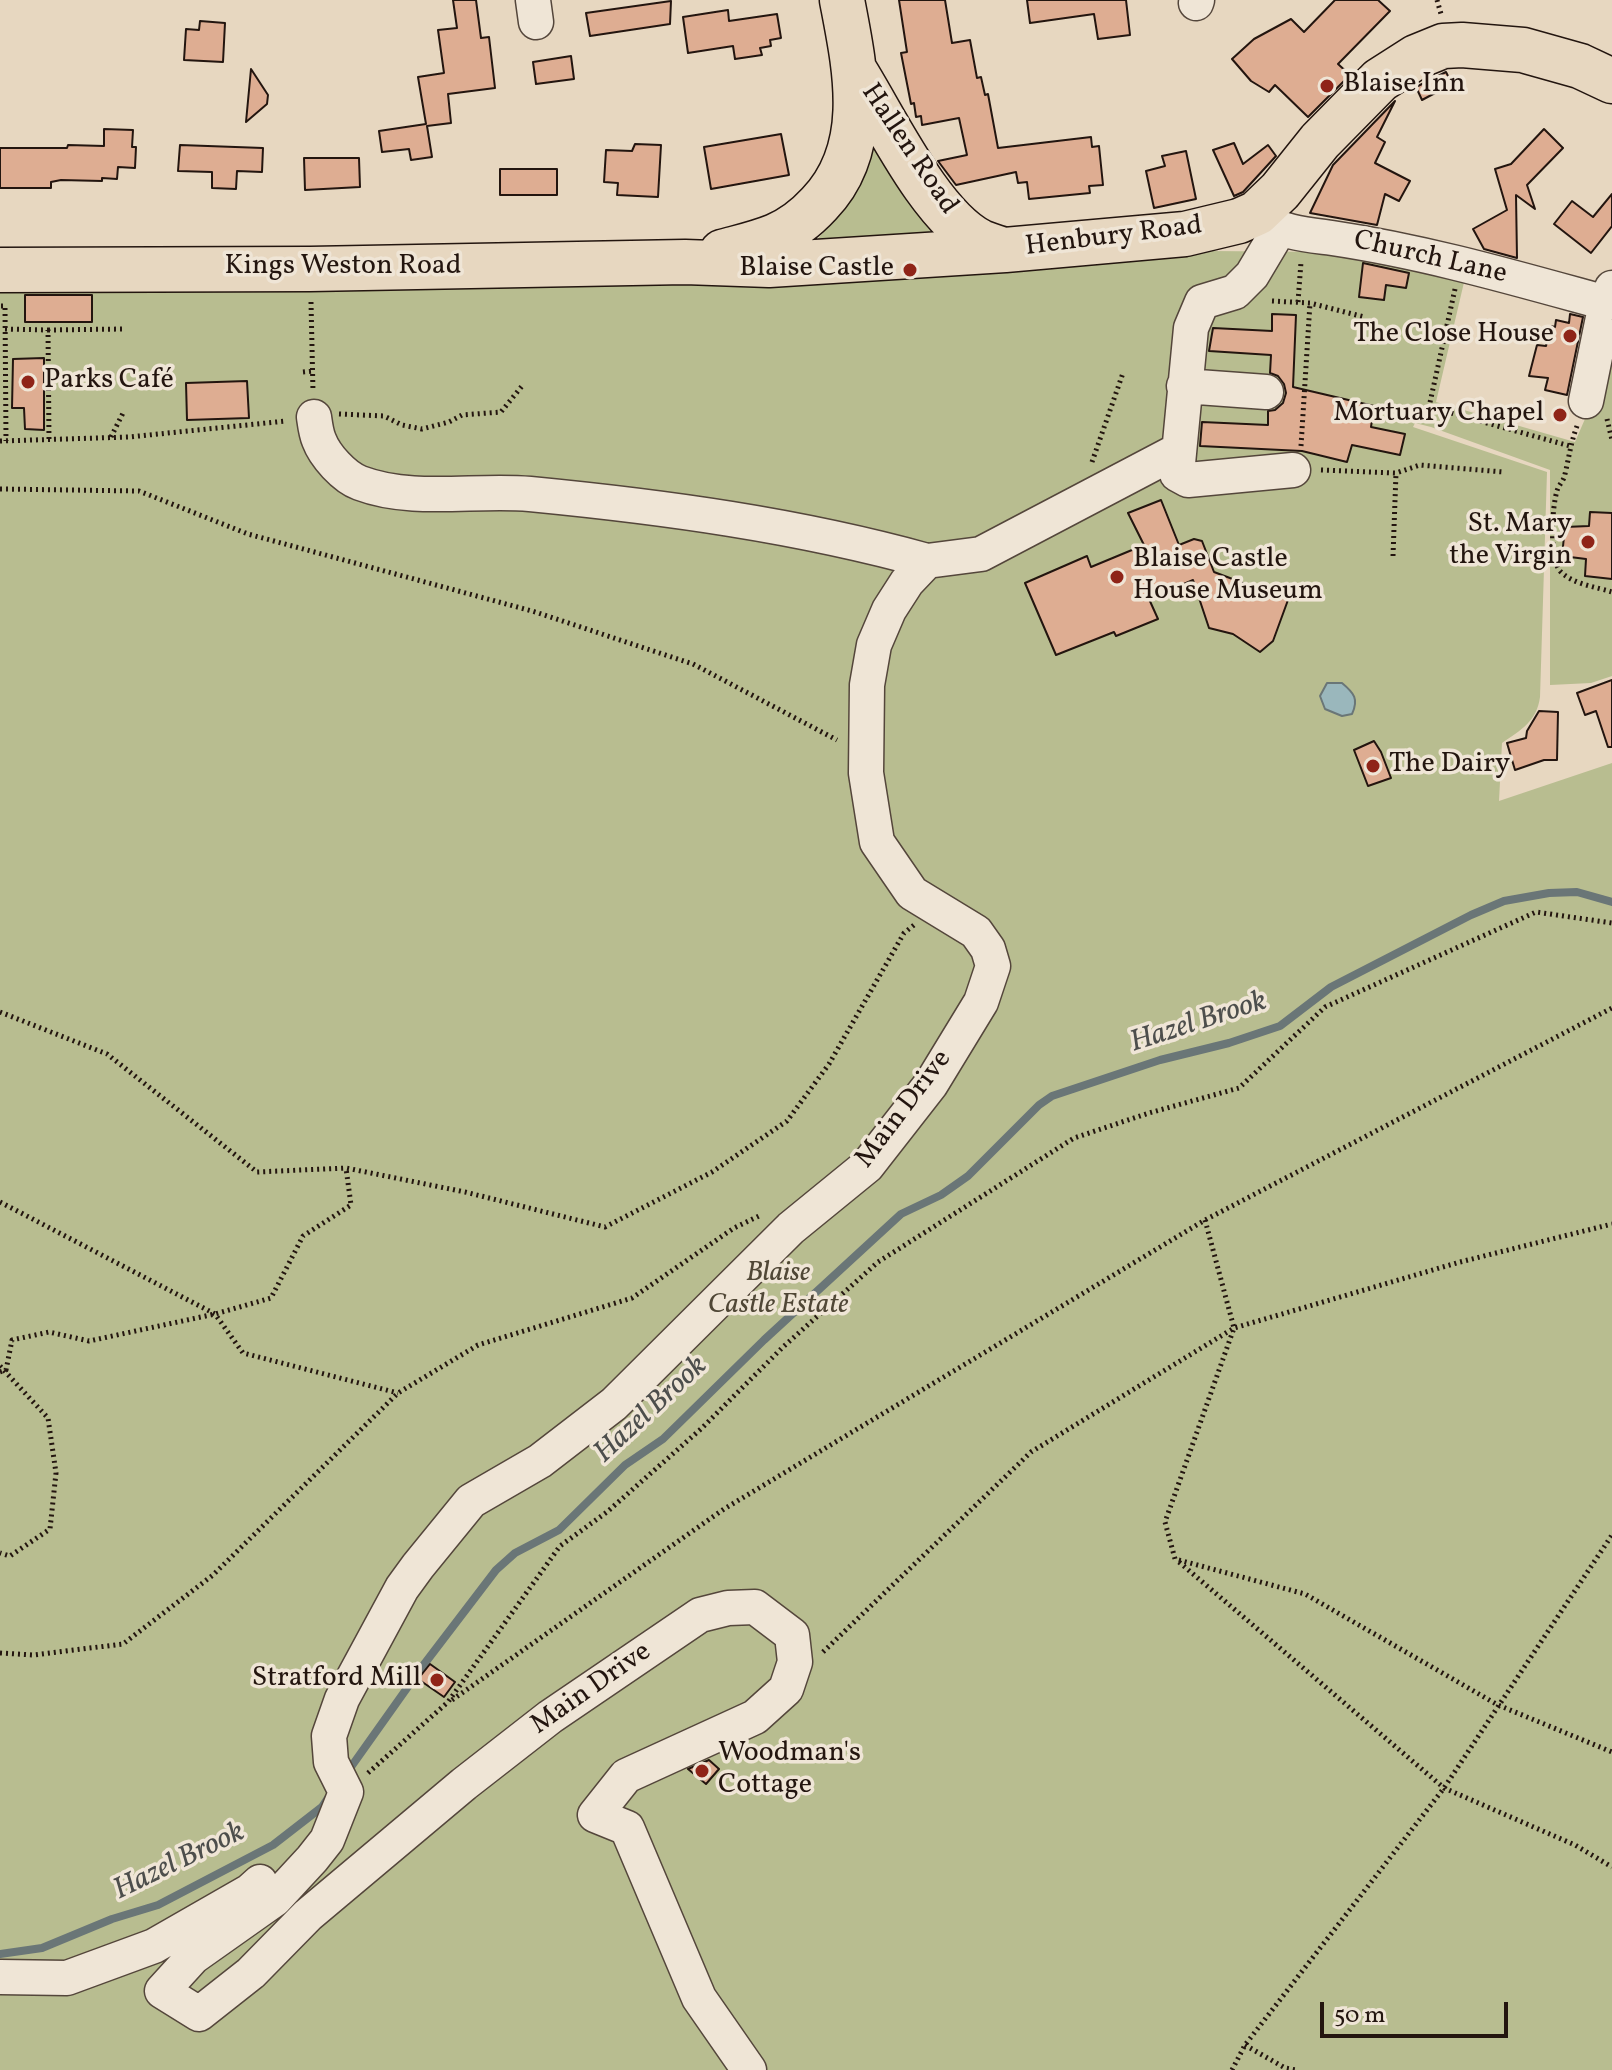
<!DOCTYPE html>
<meta charset="utf-8">
<style>
body{margin:0}
#map{position:relative;width:1612px;height:2070px;overflow:hidden;background:#e7d7c0;font-family:Vollkorn,serif}
canvas{display:block}
.scale{position:absolute;left:1320px;top:2002px;width:188px;height:36px;box-sizing:border-box;border:4px solid #23150f;border-top:0;padding-left:10px;font-size:24px;line-height:28px;white-space:nowrap;color:#23150f;-webkit-text-stroke:6px #efe5d6;paint-order:stroke}
</style>
<div id="map">
<canvas width="1612" height="2070"></canvas>
<div class="scale">50 m</div>
</div>
<script>
const c = document.querySelector('canvas').getContext('2d');
c.lineJoin = 'round';
function fillPath(path, color) {
  c.fillStyle = color;
  c.fill(path, 'evenodd');
}
function trace(path, color, width, dash) {
  c.strokeStyle = color;
  c.lineWidth = width;
  c.lineCap = dash ? 'butt' : 'round';
  c.setLineDash(dash || []);
  c.stroke(path);
}
function write(font, color, halo, rows, align = 'center') {
  c.font = font + ' Vollkorn,serif';
  c.lineWidth = 7;
  c.setLineDash([]);
  c.textBaseline = 'middle';
  c.strokeStyle = halo;
  c.fillStyle = color;
  for (const [text, x, y, turn = 0] of rows) {
    c.save();
    c.translate(x, y);
    c.rotate((+turn || 0) * Math.PI / 180);
    c.textAlign = isNaN(turn) ? turn : align;
    if (halo) c.strokeText(text, 0, 0);
    c.fillText(text, 0, 0);
    c.restore();
  }
}
fillPath(new Path2D(`
 M 870,137 L 943,239 L 811,245 C 846,212 863,185 870,137 Z
 M 1209,251 L 1331,252 L 1465,278 L 1436,402 L 1575,442 L 1607,368 L 1612,344 L 1612,676 L 1591,683 L 1550,685 L 1550,470 L 1431,427 L 1415,423 L 1413,427 L 1547,472 L 1540,697 C 1537,721 1521,730 1502,743 L 1499,801 L 1612,763 L 1612,2070 L 0,2070 L 0,281 L 754,280 L 982,274 Z`), '#b8bd90');
const water = new Path2D(`
 M 1327,683 L 1342,683 C 1354,693 1359,699 1352,714 L 1342,716 L 1325,709 L 1320,696 Z`);
fillPath(water, '#9ab7bc');
trace(water, '#6a7677', 2);
trace(new Path2D(`
 M 346,1774 L 422,1667 L 496,1570 L 515,1553 L 559,1530 L 625,1465 L 663,1439 L 764,1340 L 901,1214 L 941,1195 L 968,1176 L 1039,1105 L 1052,1096 L 1160,1060 L 1229,1043 L 1280,1026 L 1331,987 L 1471,915 L 1504,901 L 1549,893 L 1577,892 L 1612,902
 M 0,1954 L 42,1948 L 112,1919 L 158,1905 L 273,1845 L 322,1807 L 328,1798`), '#6a7677', 8);
const building = new Path2D(`
 M 453,0 L 476,0 L 481,38 L 489,37 L 495,88 L 448,94 L 451,123 L 427,126 L 432,157 L 411,160 L 409,149 L 382,152 L 379,131 L 426,124 L 418,77 L 444,73 L 438,30 L 457,28 Z
 M 899,0 L 945,0 L 952,43 L 970,40 L 977,78 L 981,77 L 985,95 L 988,94 L 998,148 L 1091,137 L 1092,147 L 1099,146 L 1103,185 L 1089,186 L 1090,193 L 1029,199 L 1027,182 L 1018,183 L 1016,172 L 956,185 L 938,161 L 967,155 L 959,118 L 922,125 L 921,116 L 916,117 L 914,103 L 911,104 L 901,53 L 907,52 Z
 M 1027,0 L 1126,0 L 1130,35 L 1098,39 L 1094,14 L 1030,23 Z
 M 1335,0 L 1378,0 L 1390,11 L 1338,64 L 1350,75 L 1308,117 L 1275,85 L 1269,92 L 1251,81 L 1232,59 L 1254,39 L 1291,19 L 1304,32 Z
 M 671,1 L 670,24 L 590,36 L 586,13 Z
 M 728,10 L 729,21 L 777,14 L 781,38 L 770,40 L 771,46 L 760,48 L 762,55 L 735,59 L 733,46 L 688,53 L 683,17 Z
 M 200,21 L 225,23 L 223,62 L 184,60 L 186,29 L 199,30 Z
 M 571,56 L 574,79 L 536,84 L 533,62 Z
 M 251,69 L 268,95 L 267,104 L 246,122 Z
 M 1446,72 L 1452,84 L 1422,100 L 1416,87 Z
 M 1395,101 L 1377,137 L 1385,142 L 1375,163 L 1410,181 L 1399,201 L 1385,194 L 1377,225 L 1310,213 L 1333,165 Z
 M 104,129 L 133,130 L 132,147 L 136,147 L 135,168 L 118,167 L 117,179 L 102,178 L 102,181 L 61,180 L 51,182 L 51,188 L 0,188 L 0,148 L 67,148 L 68,145 L 104,146 Z
 M 1544,129 L 1563,148 L 1527,185 L 1535,209 L 1516,195 L 1517,258 L 1484,249 L 1473,229 L 1507,210 L 1495,169 L 1511,164 Z
 M 781,134 L 789,175 L 711,189 L 704,147 Z
 M 1234,143 L 1243,164 L 1268,145 L 1276,156 L 1243,192 L 1234,196 L 1213,150 Z
 M 635,144 L 661,145 L 658,197 L 617,195 L 618,183 L 604,182 L 606,150 L 632,151 Z
 M 180,145 L 263,148 L 262,172 L 237,171 L 236,189 L 212,188 L 212,172 L 178,171 Z
 M 1186,151 L 1196,199 L 1154,208 L 1146,171 L 1165,166 L 1162,156 Z
 M 304,158 L 359,158 L 360,187 L 305,190 Z
 M 500,169 L 557,169 L 557,195 L 500,195 Z
 M 1612,194 L 1612,226 L 1591,253 L 1554,224 L 1572,201 L 1593,217 Z
 M 1363,263 L 1409,273 L 1406,288 L 1386,285 L 1384,300 L 1359,297 Z
 M 25,295 L 92,295 L 92,322 L 25,322 Z
 M 1272,314 L 1296,315 L 1293,387 L 1374,406 L 1371,427 L 1405,434 L 1400,455 L 1352,445 L 1347,462 L 1302,451 L 1200,446 L 1202,422 L 1268,425 L 1268,411 L 1275,410 L 1283,403 L 1286,393 L 1284,384 L 1278,376 L 1270,373 L 1271,355 L 1209,351 L 1213,328 L 1272,331 Z
 M 1570,314 L 1583,317 L 1567,395 L 1545,390 L 1548,378 L 1529,376 L 1537,345 L 1546,346 L 1551,326 L 1555,327 L 1556,320 L 1569,323 Z
 M 44,358 L 44,430 L 25,429 L 24,408 L 12,408 L 13,359 Z
 M 247,381 L 249,418 L 187,420 L 186,383 Z
 M 1161,500 L 1179,545 L 1194,539 L 1202,541 L 1214,572 L 1288,600 L 1273,641 L 1260,652 L 1233,634 L 1209,628 L 1193,580 L 1149,599 L 1158,619 L 1116,636 L 1114,632 L 1056,655 L 1025,583 L 1087,556 L 1091,567 L 1144,545 L 1128,513 Z
 M 1590,512 L 1612,513 L 1612,579 L 1585,576 L 1586,559 L 1562,556 L 1565,527 L 1589,526 Z
 M 1612,680 L 1612,747 L 1608,747 L 1596,711 L 1585,715 L 1577,693 Z
 M 1539,711 L 1558,712 L 1557,760 L 1544,760 L 1515,770 L 1507,743 L 1526,738 L 1527,731 Z
 M 1374,741 L 1381,752 L 1391,778 L 1368,786 L 1354,750 Z
 M 430,1664 L 455,1682 L 444,1697 L 418,1679 Z
 M 709,1760 L 719,1769 L 706,1784 L 688,1769 Z`);
fillPath(building, '#dead92');
trace(building, '#23150f', 2);
const minor = new Path2D(`
 M 533,0 L 536,22
 M 1196,3 L 1197,0
 M 1262,218 C 1280,233 1310,235 1332,238 C 1426,252 1515,278 1606,303
 M 1280,228 L 1252,275 L 1235,292 L 1202,302 L 1191,328 L 1177,474 L 1188,480 L 1293,470
 M 1184,386 L 1266,392
 M 1586,401 L 1606,303 L 1612,288
 M 314,417 C 315,424 316,433 319,440 C 325,456 344,477 360,483 C 413,503 475,489 530,494 C 664,507 797,525 927,561
 M 346,1792 L 331,1762 L 329,1736 L 342,1699 L 402,1588 L 418,1566 L 471,1501 L 540,1461 L 614,1404 L 791,1228 L 867,1166 L 931,1084 L 981,1002 L 993,966 L 988,949 L 976,932 L 912,893 L 877,842 L 866,773 L 867,685 L 874,645 L 889,610 L 907,582 L 927,561 L 981,554 L 1177,451
 M 346,1792 L 327,1840 L 312,1859 L 275,1899 L 193,1957 L 162,1991 L 199,2014 L 251,1973 L 308,1915 L 464,1784 L 550,1717 L 700,1615 L 728,1608 L 755,1607 L 792,1635 L 795,1662 L 786,1689 L 755,1717 L 626,1776 L 595,1815 L 627,1828 L 699,1998 L 749,2070
 M 0,1977 L 67,1978 L 154,1946 L 250,1891 L 260,1882`);
const major = new Path2D(`
 M 855,71 C 885,119 931,217 981,242 C 989,245 997,248 1005,250
 M 722,252 C 740,247 758,243 775,236 C 792,229 807,217 819,204 C 873,148 855,68 842,0
 M 0,270 L 310,269 L 685,262 L 769,265 L 1005,250 L 1185,234 L 1239,221 L 1257,213 L 1280,191 L 1320,141 L 1380,80 L 1416,57 L 1443,46 L 1462,45 L 1523,50 L 1580,66 L 1612,81`);
trace(minor, '#54463b', 37);
trace(major, '#23150f', 47);
trace(new Path2D(`
 M 1437,0 L 1441,14
 M 1455,289 L 1429,407 L 1570,446
 M 1272,301 L 1310,303 L 1364,317
 M 311,302 L 313,392
 M 1298,302 L 1301,262
 M 1,306 L 5,306 L 6,441
 M 5,329 L 48,330 L 49,440
 M 48,330 L 124,329
 M 303,372 L 313,371
 M 339,414 L 384,416 L 402,425 L 422,429 L 449,422 L 462,415 L 501,412 L 522,386
 M 1607,419 L 1612,440
 M 1577,426 C 1571,442 1569,457 1565,474 C 1564,481 1559,484 1557,491 C 1552,507 1549,558 1560,571 C 1572,584 1596,587 1612,592
 M 111,437 L 123,413
 M 0,441 L 129,437 L 286,421
 M 1301,446 L 1310,303
 M 1092,462 L 1123,373
 M 1321,470 L 1396,473 L 1420,465 L 1503,472
 M 0,489 L 139,491 L 248,534 L 532,611 L 693,664 L 837,740
 M 1393,556 L 1396,473
 M 0,1012 L 107,1054 L 257,1172 L 346,1168 L 465,1192 L 605,1227 L 712,1172 L 787,1121 L 829,1064 L 904,933 L 914,925
 M 0,1202 L 215,1314 L 243,1353 L 398,1393
 M 1205,1220 L 1234,1328 L 1165,1522 L 1175,1559 L 1305,1594 L 1498,1705 L 1612,1752
 M 0,1366 L 48,1418 L 56,1473 L 50,1529 L 10,1556 L 0,1553
 M 0,1372 L 6,1370 L 12,1340 L 49,1332 L 89,1341 L 215,1314 L 271,1298 L 303,1236 L 351,1205 L 346,1168
 M 1179,1562 L 1444,1788 L 1575,1845 L 1612,1867
 M 823,1652 L 1031,1452 L 1234,1328 L 1460,1262 L 1612,1224
 M 0,1653 L 33,1655 L 123,1644 L 213,1575 L 398,1393 L 478,1345 L 632,1298 L 734,1228 L 761,1215
 M 452,1700 L 724,1509 L 1205,1220 L 1612,1008
 M 368,1773 L 448,1702 L 560,1546 L 607,1512 L 702,1428 L 783,1347 L 878,1262 L 1074,1138 L 1149,1113 L 1239,1088 L 1325,1007 L 1536,912 L 1612,923
 M 1245,2045 L 1285,2068 L 1296,2070
 M 1232,2070 L 1245,2045 L 1444,1788 L 1612,1535`), '#23150f', 5, [2, 4]);
trace(minor, '#efe5d6', 34);
trace(major, '#e7d7c0', 44);
for (const [x, y, r, color] of [
 [1327,86,8,"#8f2418"],
 [910,270,8,"#8f2418"],
 [1570,336,8,"#8f2418"],
 [28,382,8,"#8f2418"],
 [1560,415,8,"#8f2418"],
 [1588,542,8,"#8f2418"],
 [1117,577,8,"#8f2418"],
 [1373,766,8,"#8f2418"],
 [437,1680,8,"#8f2418"],
 [702,1771,8,"#8f2418"]
]) {
  const dot = new Path2D();
  dot.arc(x, y, r, 0, 2 * Math.PI);
  c.fillStyle = color;
  c.fill(dot);
  trace(dot, '#efe5d6', 3);
}
write('28px', '#23150f', '#efe5d6', [
 ["Blaise Inn",1343,86],
 ["Blaise Castle",894,270,"right"],
 ["The Close House",1554,336,"right"],
 ["Parks Café",44,382],
 ["Mortuary Chapel",1544,415,"right"],
 ["St. Mary",1572,526,"right"],
 ["the Virgin",1572,558,"right"],
 ["Blaise Castle",1133,561],
 ["House Museum",1133,593],
 ["The Dairy",1389,766],
 ["Stratford Mill",421,1680,"right"],
 ["Woodman's",718,1755],
 ["Cottage",718,1787]
], 'left');
write('28px', '#23150f', '#efe5d6', [
 ["Hallen Road",908,150,56],
 ["Henbury Road",1114,238,-7],
 ["Church Lane",1430,259,13],
 ["Kings Weston Road",343,268],
 ["Main Drive",905,1110,-53],
 ["Main Drive",592,1690,-35]
]);
write('italic 28px', '#504736', '#efe5d6', [
 ["Blaise",778,1275],
 ["Castle Estate",778,1307]
]);
write('italic 30px', '#4d4e4c', '#efe5d6', [
 ["Hazel Brook",1199,1024,-18],
 ["Hazel Brook",652,1411,-43],
 ["Hazel Brook",180,1863,-26]
]);
</script>
